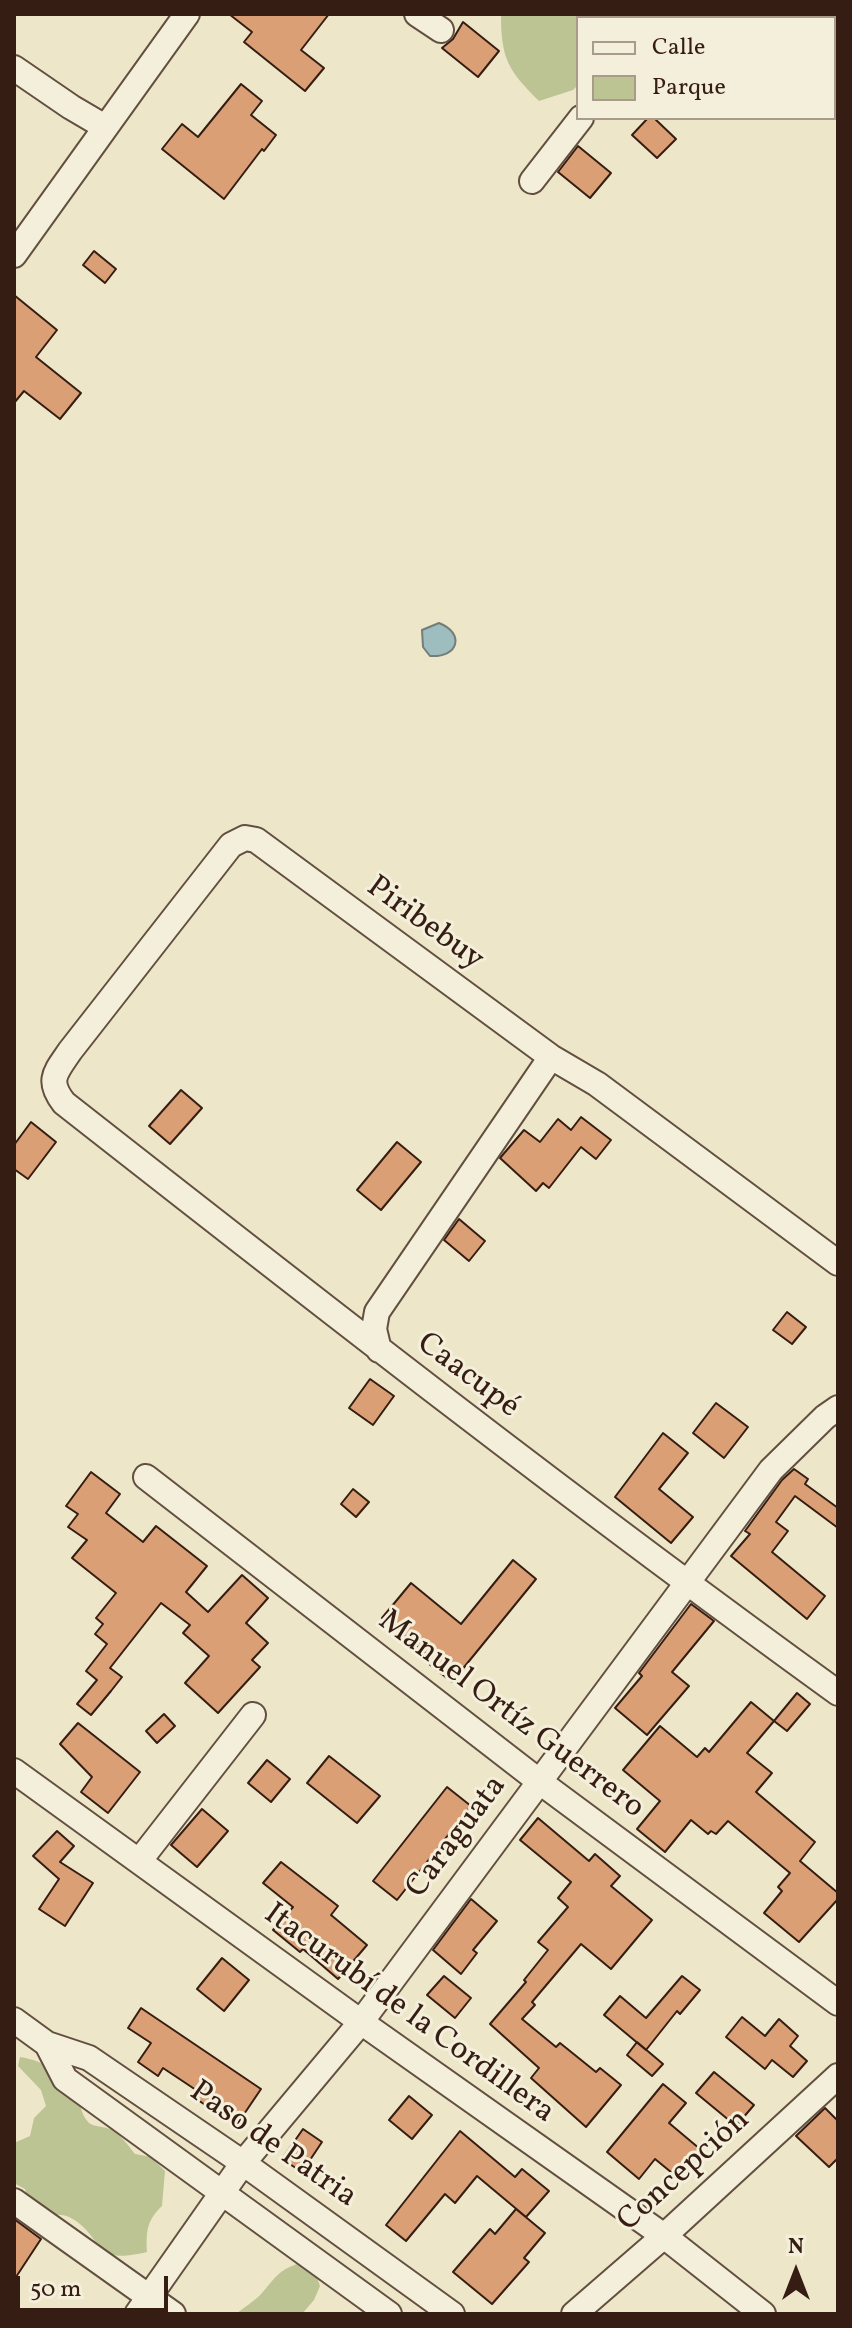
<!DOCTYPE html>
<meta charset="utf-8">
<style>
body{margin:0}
#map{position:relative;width:852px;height:2328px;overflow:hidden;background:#eee6c8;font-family:Vollkorn,serif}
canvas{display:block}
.frame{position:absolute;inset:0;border:16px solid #351d13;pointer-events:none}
.legend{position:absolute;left:576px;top:16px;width:260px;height:104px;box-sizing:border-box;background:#f4efdb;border:2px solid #a89b8b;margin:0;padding:10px 14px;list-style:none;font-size:24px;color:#351d13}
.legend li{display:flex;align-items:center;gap:16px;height:40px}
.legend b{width:40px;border:2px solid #a89b8b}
.north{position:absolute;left:756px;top:2232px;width:80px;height:80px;-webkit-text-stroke:6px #f4efdb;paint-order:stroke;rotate:0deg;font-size:22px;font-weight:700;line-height:32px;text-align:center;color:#351d13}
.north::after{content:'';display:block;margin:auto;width:28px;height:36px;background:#351d13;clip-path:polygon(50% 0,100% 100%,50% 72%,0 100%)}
.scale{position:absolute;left:16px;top:2276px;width:152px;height:36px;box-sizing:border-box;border:4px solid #351d13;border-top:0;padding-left:10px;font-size:24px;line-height:28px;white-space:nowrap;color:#351d13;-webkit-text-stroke:6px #f4efdb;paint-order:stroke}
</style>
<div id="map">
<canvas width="852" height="2328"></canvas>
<div class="frame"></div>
<ul class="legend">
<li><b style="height:10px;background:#f4efdb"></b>Calle</li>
<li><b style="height:22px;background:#bdc493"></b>Parque</li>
</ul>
<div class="north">N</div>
<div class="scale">50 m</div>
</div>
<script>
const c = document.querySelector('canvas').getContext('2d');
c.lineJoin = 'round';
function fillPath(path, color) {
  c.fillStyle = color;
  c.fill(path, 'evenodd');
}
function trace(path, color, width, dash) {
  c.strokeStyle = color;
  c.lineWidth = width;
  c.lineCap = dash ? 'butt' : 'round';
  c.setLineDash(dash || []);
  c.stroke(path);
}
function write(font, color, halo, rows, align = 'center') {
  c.font = font + ' Vollkorn,serif';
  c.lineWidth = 6;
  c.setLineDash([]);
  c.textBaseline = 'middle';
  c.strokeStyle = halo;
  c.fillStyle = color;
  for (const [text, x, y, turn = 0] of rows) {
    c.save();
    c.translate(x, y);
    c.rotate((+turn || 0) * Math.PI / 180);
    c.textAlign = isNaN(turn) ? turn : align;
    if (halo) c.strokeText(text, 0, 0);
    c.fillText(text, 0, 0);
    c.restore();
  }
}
fillPath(new Path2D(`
 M 501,14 L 834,14 L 834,18 L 578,18 L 578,85 L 573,90 L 539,101 C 508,70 501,59 501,14 Z
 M 20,2057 C 45,2061 63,2073 76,2095 C 82,2105 80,2114 89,2123 C 95,2127 100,2126 107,2128 C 119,2132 127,2144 135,2154 L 151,2157 L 165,2171 L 162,2206 C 147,2220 146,2231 147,2252 C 89,2266 106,2238 71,2218 C 62,2213 56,2216 46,2214 C 41,2212 34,2207 29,2204 L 25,2189 L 14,2183 L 14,2143 L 30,2136 L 34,2118 L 46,2106 L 41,2090 L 18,2066 Z
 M 297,2264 L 314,2270 L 320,2286 L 314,2300 L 302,2314 L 236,2314 C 244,2307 255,2301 262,2293 C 274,2279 279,2270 297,2264 Z`), '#bdc493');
const water = new Path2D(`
 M 439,623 C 465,633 459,658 430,656 L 423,647 L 422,630 Z`);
fillPath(water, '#9dbdbe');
trace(water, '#737d7a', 2);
const building = new Path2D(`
 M 229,14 L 329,14 L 301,50 L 324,68 L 305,91 L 244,42 L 252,32 Z
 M 463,22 L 499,51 L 478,77 L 442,48 L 453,39 Z
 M 241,84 L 262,101 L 251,115 L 276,135 L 264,151 L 262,149 L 224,199 L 162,149 L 182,124 L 198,137 Z
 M 648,118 L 654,118 L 676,139 L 657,158 L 632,135 Z
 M 578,146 L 611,173 L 590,198 L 558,172 Z
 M 94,251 L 116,269 L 105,283 L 83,265 Z
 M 14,295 L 57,330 L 36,357 L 81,393 L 60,419 L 24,391 L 14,403 Z
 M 181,1090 L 202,1108 L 170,1144 L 149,1126 Z
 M 581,1117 L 611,1140 L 596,1159 L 581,1147 L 549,1188 L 543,1183 L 536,1191 L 500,1158 L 524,1130 L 540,1142 L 558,1119 L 571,1130 Z
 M 31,1122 L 56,1142 L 28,1179 L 14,1169 L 14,1145 Z
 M 397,1142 L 421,1162 L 381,1210 L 357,1190 Z
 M 459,1219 L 485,1241 L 469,1261 L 444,1240 Z
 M 787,1312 L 806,1327 L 792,1344 L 773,1330 Z
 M 370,1379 L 394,1396 L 373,1425 L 349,1408 Z
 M 716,1403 L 748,1427 L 724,1458 L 693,1433 Z
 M 663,1433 L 688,1453 L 659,1489 L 693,1517 L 671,1543 L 615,1497 Z
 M 794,1469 L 808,1479 L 805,1484 L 838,1508 L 838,1528 L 795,1496 L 776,1522 L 788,1531 L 772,1552 L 825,1596 L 807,1619 L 731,1556 L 750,1534 L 745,1531 L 782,1480 Z
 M 91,1472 L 120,1494 L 106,1513 L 143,1542 L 156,1526 L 207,1566 L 186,1592 L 208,1612 L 242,1575 L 268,1598 L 246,1623 L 268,1643 L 252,1660 L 260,1667 L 218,1713 L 185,1683 L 209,1656 L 183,1633 L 190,1625 L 161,1603 L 110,1668 L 122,1677 L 111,1691 L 91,1715 L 77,1704 L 97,1680 L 86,1671 L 107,1644 L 95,1634 L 103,1624 L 96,1618 L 116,1593 L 72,1558 L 87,1540 L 68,1527 L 78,1514 L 66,1506 Z
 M 353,1489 L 369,1502 L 356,1517 L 341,1504 Z
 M 513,1560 L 536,1579 L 452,1682 L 429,1664 L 433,1659 L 382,1618 L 411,1583 L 461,1624 Z
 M 691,1604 L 714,1621 L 672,1672 L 689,1686 L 647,1735 L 615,1708 L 642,1676 L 639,1673 Z
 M 797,1693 L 810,1704 L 787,1731 L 774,1721 Z
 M 751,1702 L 774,1721 L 747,1753 L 772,1773 L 756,1792 L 815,1842 L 800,1861 L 838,1893 L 838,1899 L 799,1942 L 764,1913 L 782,1891 L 778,1887 L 790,1873 L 728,1821 L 716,1834 L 711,1831 L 708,1834 L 691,1820 L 665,1852 L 637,1829 L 660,1801 L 623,1770 L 660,1726 L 697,1757 L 705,1748 L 709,1752 Z
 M 164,1714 L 175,1726 L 157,1743 L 146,1731 Z
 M 78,1723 L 140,1772 L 108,1813 L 81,1792 L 92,1777 L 60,1744 Z
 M 329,1756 L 380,1796 L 357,1823 L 307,1783 Z
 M 267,1760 L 290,1779 L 271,1802 L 248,1783 Z
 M 447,1787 L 471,1806 L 397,1900 L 373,1881 Z
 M 202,1809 L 228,1831 L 197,1867 L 171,1845 Z
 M 538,1818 L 589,1861 L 595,1854 L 620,1876 L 611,1886 L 652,1920 L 611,1969 L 581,1944 L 532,2002 L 535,2005 L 522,2019 L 556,2047 L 560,2043 L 596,2072 L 600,2068 L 621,2085 L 586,2127 L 531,2078 L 539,2068 L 490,2024 L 526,1982 L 524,1980 L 548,1950 L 538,1942 L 568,1907 L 558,1898 L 571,1882 L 520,1840 Z
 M 57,1831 L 74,1846 L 60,1862 L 93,1883 L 65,1926 L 39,1909 L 59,1879 L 33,1856 Z
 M 281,1862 L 338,1906 L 331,1915 L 367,1945 L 338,1979 L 303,1949 L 300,1952 L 273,1930 L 293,1907 L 263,1883 Z
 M 471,1899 L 497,1921 L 473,1950 L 477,1953 L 461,1974 L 433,1950 Z
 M 222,1958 L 249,1980 L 224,2011 L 197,1989 Z
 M 444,1976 L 471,1998 L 455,2018 L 427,1995 Z
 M 682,1976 L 700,1990 L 680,2014 L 677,2011 L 646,2050 L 604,2015 L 620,1996 L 646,2018 Z
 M 141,2008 L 261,2089 L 236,2126 L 195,2098 L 199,2092 L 163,2068 L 158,2076 L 138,2062 L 151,2043 L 128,2028 Z
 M 742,2017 L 765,2036 L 779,2019 L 798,2036 L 790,2046 L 807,2061 L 793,2077 L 772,2060 L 765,2069 L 726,2037 Z
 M 637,2042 L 663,2064 L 652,2076 L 627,2055 Z
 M 714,2072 L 754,2105 L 736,2126 L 696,2093 Z
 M 663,2084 L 686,2103 L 669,2123 L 700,2149 L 677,2177 L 655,2159 L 639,2179 L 607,2152 Z
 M 409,2096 L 432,2115 L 412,2139 L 389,2120 Z
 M 825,2108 L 838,2121 L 838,2158 L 829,2167 L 796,2136 Z
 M 303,2129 L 322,2142 L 302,2172 L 282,2159 Z
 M 460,2131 L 515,2177 L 522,2169 L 549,2191 L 526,2217 L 477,2176 L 455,2203 L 445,2194 L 406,2241 L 386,2225 Z
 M 516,2209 L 545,2233 L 524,2258 L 529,2262 L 492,2304 L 453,2272 L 490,2229 L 495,2234 Z
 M 14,2219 L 41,2239 L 14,2280 Z`);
fillPath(building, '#db9f76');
trace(building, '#351d13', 2);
const minor = new Path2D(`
 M 417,14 L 441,30
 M 659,18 L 662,14
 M 14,68 L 71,107 L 105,127
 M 532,181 L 581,118
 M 14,255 L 187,14
 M 838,1263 L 597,1084 L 551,1057 L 256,840 L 245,838 L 231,845 L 70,1051 C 56,1072 46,1080 64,1103 C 319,1303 575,1503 838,1693
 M 379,1350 L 374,1329 L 377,1312 L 551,1057
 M 146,1477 L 540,1782 L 838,2003
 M 14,1771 L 361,2022 L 664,2236 L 763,2314
 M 140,1860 L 253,1715
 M 14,2020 L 47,2044 L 89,2058 L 243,2163 L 452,2314
 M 47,2044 L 65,2079 L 389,2314
 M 14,2201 L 173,2314
 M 137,2314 L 243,2163 L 361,2022 L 771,1470 L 825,1417 L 838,1408
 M 574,2314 L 664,2236 L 838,2076`);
trace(minor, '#634f40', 28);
trace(minor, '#f4efdb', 24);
write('32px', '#351d13', '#f4efdb', [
 ["Piribebuy",424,925,36],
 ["Caacupé",467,1377,37],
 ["Manuel Ortíz Guerrero",510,1716,37],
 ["Caraguata",458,1838,-53],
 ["Itacurubí de la Cordillera",408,2015,36],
 ["Paso de Patria",272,2146,35],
 ["Concepción",685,2172,-42]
]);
</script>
